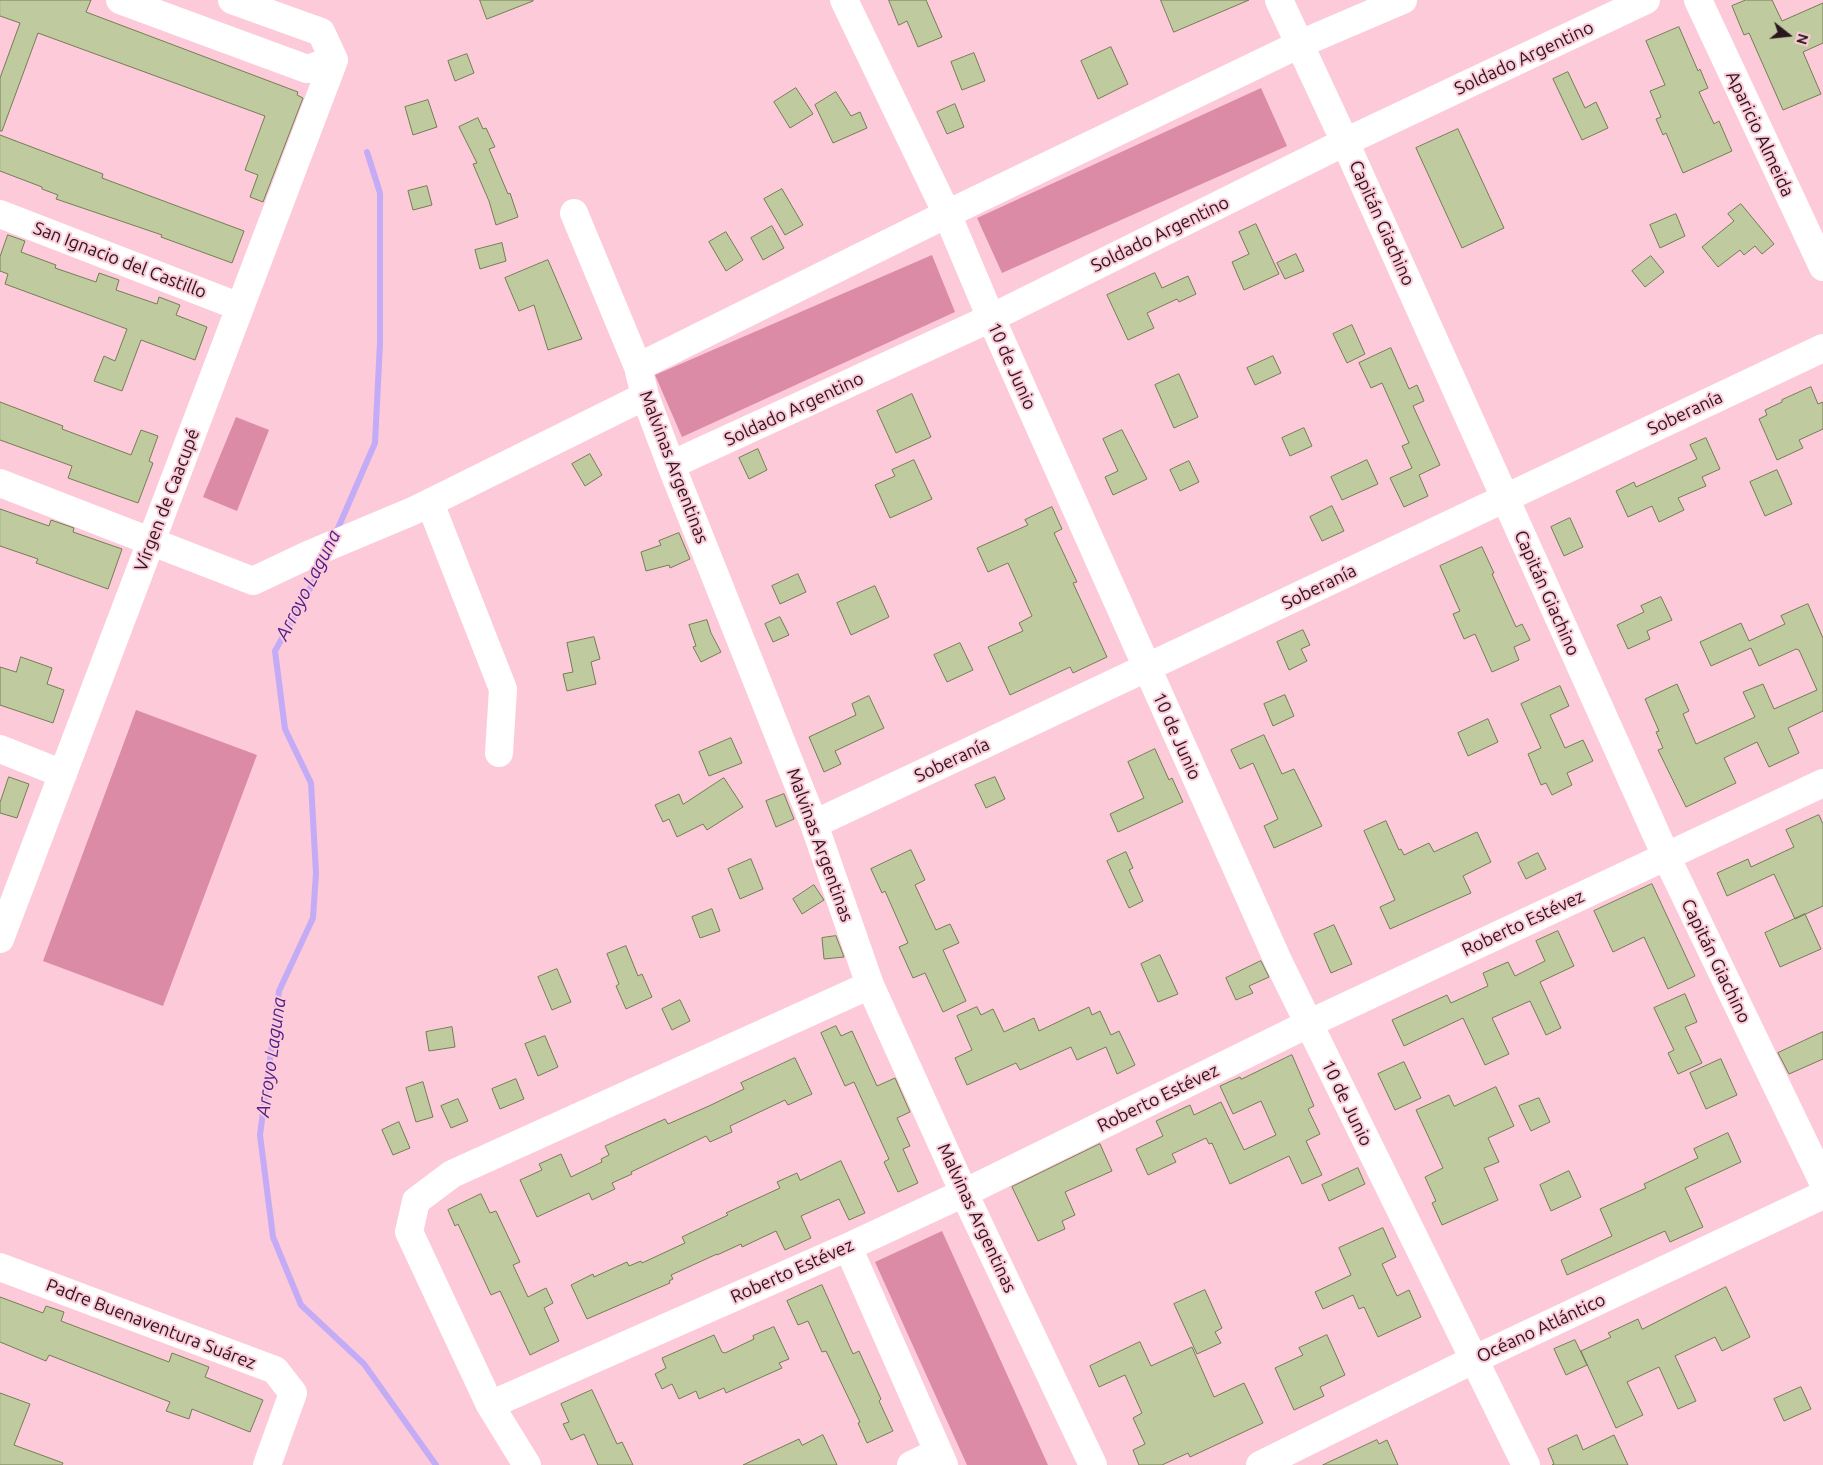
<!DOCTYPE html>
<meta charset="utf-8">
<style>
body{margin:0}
#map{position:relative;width:1823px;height:1465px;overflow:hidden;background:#fccad9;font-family:Ubuntu,sans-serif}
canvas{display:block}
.north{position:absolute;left:1763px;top:10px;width:50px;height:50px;-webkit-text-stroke:4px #fccad9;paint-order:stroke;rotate:106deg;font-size:14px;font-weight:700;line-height:20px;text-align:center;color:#29171d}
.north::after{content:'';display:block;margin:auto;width:18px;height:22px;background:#29171d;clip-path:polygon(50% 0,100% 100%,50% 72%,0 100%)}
</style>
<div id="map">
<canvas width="1823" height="1465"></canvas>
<div class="north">N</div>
</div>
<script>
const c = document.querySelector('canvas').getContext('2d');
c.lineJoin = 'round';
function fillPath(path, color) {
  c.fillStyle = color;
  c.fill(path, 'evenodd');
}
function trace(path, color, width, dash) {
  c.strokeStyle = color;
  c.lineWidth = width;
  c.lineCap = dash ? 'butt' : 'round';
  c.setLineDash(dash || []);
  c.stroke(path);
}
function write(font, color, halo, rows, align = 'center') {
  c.font = font + ' Ubuntu,sans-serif';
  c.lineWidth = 4;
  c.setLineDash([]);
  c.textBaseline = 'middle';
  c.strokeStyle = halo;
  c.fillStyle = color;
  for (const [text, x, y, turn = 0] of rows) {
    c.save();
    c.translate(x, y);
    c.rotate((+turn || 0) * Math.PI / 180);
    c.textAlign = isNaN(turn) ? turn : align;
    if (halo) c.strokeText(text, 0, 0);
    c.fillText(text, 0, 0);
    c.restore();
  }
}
fillPath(new Path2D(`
 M 1261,88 L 1287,146 L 1002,273 L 977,218 Z
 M 932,255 L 955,312 L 682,437 L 655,375 Z
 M 236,417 L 269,430 L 237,511 L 203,497 Z
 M 136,710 L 257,755 L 163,1006 L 43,961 Z
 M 942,1231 L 1048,1465 L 967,1465 L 875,1262 Z`), '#dc8ba6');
trace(new Path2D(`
 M 335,535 L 375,443 L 380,343 L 380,193 L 367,152
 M 325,558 L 318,574 L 275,651 L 285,729 L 311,783 L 316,873 L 313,918 L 279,991 L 260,1135 L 273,1237 L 301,1305 L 364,1364 L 436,1465`), '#c3abf6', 6);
const building = new Path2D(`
 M 0,0 L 91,0 L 86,12 L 298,92 L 297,95 L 303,98 L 263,202 L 250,197 L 258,175 L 245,170 L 265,116 L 38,33 L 2,131 L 0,131 L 0,78 L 20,23 L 0,16 Z
 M 480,0 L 533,0 L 533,1 L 487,19 Z
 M 889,0 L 926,0 L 942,37 L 918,47 L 907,21 L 899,25 Z
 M 1161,0 L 1249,0 L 1174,32 Z
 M 1746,0 L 1772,0 L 1782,21 L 1823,3 L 1823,43 L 1803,52 L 1821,94 L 1783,110 L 1749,33 L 1744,35 L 1732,6 Z
 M 1679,27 L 1698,71 L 1700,69 L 1708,88 L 1699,92 L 1714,124 L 1719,121 L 1732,151 L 1683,173 L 1666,133 L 1663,135 L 1656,119 L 1661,117 L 1650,91 L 1665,85 L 1646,41 Z
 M 1111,47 L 1128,84 L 1098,99 L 1081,61 Z
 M 974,53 L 985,81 L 962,90 L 951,62 Z
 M 467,54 L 474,73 L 455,81 L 448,61 Z
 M 1568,72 L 1585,108 L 1596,102 L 1608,128 L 1582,140 L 1553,79 Z
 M 796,88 L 813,114 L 790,128 L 774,102 Z
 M 836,92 L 851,116 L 860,112 L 867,128 L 833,143 L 815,105 Z
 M 428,100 L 437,127 L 413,135 L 405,107 Z
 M 955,104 L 964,127 L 947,134 L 937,112 Z
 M 478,118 L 483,129 L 486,128 L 495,147 L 489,149 L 508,194 L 510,193 L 518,217 L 496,225 L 489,201 L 473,164 L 477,163 L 459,127 Z
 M 1458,129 L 1504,228 L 1462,248 L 1416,148 Z
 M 0,135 L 103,174 L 102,178 L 244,231 L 232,263 L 161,237 L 162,235 L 56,199 L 58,195 L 42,189 L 42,187 L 0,171 Z
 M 427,186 L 432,205 L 413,210 L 408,191 Z
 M 782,189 L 803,225 L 785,235 L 764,199 Z
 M 1741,204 L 1774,244 L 1762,254 L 1755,246 L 1744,255 L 1740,250 L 1718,267 L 1702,247 L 1734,221 L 1728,214 Z
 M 1676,214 L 1685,236 L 1660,248 L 1650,225 Z
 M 1256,224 L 1279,274 L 1244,290 L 1232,262 L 1249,254 L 1239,232 Z
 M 772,226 L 784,248 L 763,260 L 751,238 Z
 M 726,232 L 743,260 L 726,271 L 709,242 Z
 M 8,235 L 25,241 L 21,252 L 56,265 L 55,268 L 96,282 L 99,273 L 119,280 L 116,290 L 157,304 L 159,297 L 180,305 L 176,315 L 207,327 L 195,360 L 141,340 L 122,391 L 94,381 L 104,356 L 115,361 L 127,329 L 5,284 L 8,274 L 0,271 L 0,257 Z
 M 502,243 L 506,261 L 480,269 L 475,250 Z
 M 1296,254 L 1304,271 L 1285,279 L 1277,263 Z
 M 1651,256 L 1664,272 L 1645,287 L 1632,271 Z
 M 548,260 L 582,339 L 548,350 L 534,305 L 519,311 L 505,278 Z
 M 1155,273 L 1162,288 L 1188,276 L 1196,294 L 1179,302 L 1177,299 L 1147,313 L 1154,328 L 1128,340 L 1107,295 Z
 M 1352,325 L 1365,354 L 1347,363 L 1333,334 Z
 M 1391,348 L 1409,389 L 1417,385 L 1424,401 L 1413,406 L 1440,465 L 1419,475 L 1428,496 L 1404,507 L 1390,478 L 1412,468 L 1402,446 L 1409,443 L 1382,383 L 1371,388 L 1359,363 Z
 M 1273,356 L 1281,373 L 1255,385 L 1247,368 Z
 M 1179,374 L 1198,417 L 1174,428 L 1155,385 Z
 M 1811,387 L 1818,404 L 1823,402 L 1823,429 L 1799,440 L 1803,448 L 1777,460 L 1759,419 L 1767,415 L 1765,410 L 1782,402 L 1782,400 Z
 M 912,394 L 931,437 L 896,453 L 877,411 Z
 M 0,402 L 63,426 L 62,429 L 131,455 L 141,430 L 158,436 L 149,461 L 153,463 L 138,503 L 68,478 L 72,466 L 0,440 Z
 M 1304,428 L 1312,446 L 1290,456 L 1282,438 Z
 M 1122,430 L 1147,479 L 1113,495 L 1105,477 L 1118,471 L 1103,439 Z
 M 1706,438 L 1720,469 L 1702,477 L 1706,486 L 1678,498 L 1684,510 L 1659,522 L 1652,506 L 1628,517 L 1616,491 L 1634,482 L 1636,487 L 1697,459 L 1690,445 Z
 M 758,449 L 767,470 L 749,479 L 739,458 Z
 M 590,454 L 602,475 L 585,486 L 572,464 Z
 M 914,460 L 932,499 L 890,518 L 875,485 L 895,476 L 892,470 Z
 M 1367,460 L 1378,484 L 1342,500 L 1331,477 Z
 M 1189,461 L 1199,482 L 1180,491 L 1170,470 Z
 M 1777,470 L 1792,504 L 1765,516 L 1750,482 Z
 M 1332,506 L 1344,531 L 1322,541 L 1310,517 Z
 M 1052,507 L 1062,529 L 1054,533 L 1077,582 L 1073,583 L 1107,657 L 1073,673 L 1070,667 L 1010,695 L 988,647 L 1023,631 L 1019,623 L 1032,616 L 1008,563 L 988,572 L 977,548 L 1028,525 L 1025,520 Z
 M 0,509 L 49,526 L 51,520 L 74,528 L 73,532 L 122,549 L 108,589 L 36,563 L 38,559 L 0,546 Z
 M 1570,518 L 1583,547 L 1564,556 L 1551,527 Z
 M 679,533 L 690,559 L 670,568 L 669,565 L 646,571 L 641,552 L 661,545 L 659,541 Z
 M 1482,547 L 1494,573 L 1492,574 L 1516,627 L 1522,624 L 1530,640 L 1514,647 L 1519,660 L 1492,672 L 1475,634 L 1464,639 L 1453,614 L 1460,611 L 1440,566 Z
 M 798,574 L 806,592 L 780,604 L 772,586 Z
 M 875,586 L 889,617 L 851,635 L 837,603 Z
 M 1661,597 L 1672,620 L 1647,631 L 1650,639 L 1628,649 L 1617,625 L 1644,612 L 1641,606 Z
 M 1808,604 L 1823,638 L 1823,711 L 1788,728 L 1799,753 L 1769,767 L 1757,742 L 1724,758 L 1736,783 L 1686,807 L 1658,750 L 1663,748 L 1656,732 L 1659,731 L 1645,699 L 1677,684 L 1689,711 L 1683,714 L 1696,744 L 1755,717 L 1743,692 L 1763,684 L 1774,709 L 1817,690 L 1799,650 L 1796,649 L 1759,666 L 1751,648 L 1711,666 L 1700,642 L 1741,623 L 1749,641 L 1785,624 L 1781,616 Z
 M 780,617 L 789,635 L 773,642 L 765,624 Z
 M 707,620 L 711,633 L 721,652 L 701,662 L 693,647 L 696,646 L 689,625 Z
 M 1303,630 L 1310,645 L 1301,649 L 1307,661 L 1289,670 L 1277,642 Z
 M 594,637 L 600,659 L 591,662 L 596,684 L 567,691 L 563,674 L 573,672 L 567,643 Z
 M 960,643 L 973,670 L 947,682 L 934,655 Z
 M 21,657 L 52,668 L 47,684 L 64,690 L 53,723 L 0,705 L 0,667 L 16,672 Z
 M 1560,686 L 1569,706 L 1550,715 L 1565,748 L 1583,740 L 1593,761 L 1567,773 L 1572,785 L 1552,795 L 1546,783 L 1541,785 L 1528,754 L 1541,748 L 1521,704 Z
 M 1285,695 L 1294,716 L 1273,726 L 1264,704 Z
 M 869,696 L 884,728 L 835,751 L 841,764 L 824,772 L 809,737 L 856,715 L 852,704 Z
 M 1488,719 L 1498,742 L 1468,756 L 1458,733 Z
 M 1264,735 L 1282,774 L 1294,769 L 1322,826 L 1274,848 L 1264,826 L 1278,819 L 1253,763 L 1240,769 L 1231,750 Z
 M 731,738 L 742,763 L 709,776 L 699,752 Z
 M 1155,749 L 1169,780 L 1172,778 L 1183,802 L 1118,832 L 1110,814 L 1144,798 L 1128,762 Z
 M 9,777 L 29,784 L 17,818 L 0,813 L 0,803 Z
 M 995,777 L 1005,799 L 986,808 L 975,785 Z
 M 724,778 L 743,807 L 707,830 L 703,824 L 677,837 L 669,819 L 663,822 L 655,805 L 679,794 L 683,804 Z
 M 784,794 L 794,819 L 776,827 L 766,801 Z
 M 1819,815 L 1823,824 L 1823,906 L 1795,919 L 1774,874 L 1727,896 L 1717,873 L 1748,859 L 1751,867 L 1794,847 L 1786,830 Z
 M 1386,821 L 1399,850 L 1401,849 L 1404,855 L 1429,843 L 1434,852 L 1477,832 L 1491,862 L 1463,876 L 1471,893 L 1390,929 L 1380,907 L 1395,900 L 1364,831 Z
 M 911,850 L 925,880 L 915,885 L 936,930 L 950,924 L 959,943 L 943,950 L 966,1001 L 943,1012 L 925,973 L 913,978 L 899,947 L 908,943 L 885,891 L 882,893 L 871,869 Z
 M 1126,852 L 1133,868 L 1129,870 L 1143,901 L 1129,908 L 1107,861 Z
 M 1538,853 L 1546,869 L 1526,879 L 1518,863 Z
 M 751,859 L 763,889 L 740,899 L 728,869 Z
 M 1652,884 L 1695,976 L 1668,989 L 1644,937 L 1613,952 L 1594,911 Z
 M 814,885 L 824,900 L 802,914 L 793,899 Z
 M 712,909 L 720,931 L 700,938 L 692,917 Z
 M 1805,914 L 1821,949 L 1780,967 L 1765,933 Z
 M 1334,925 L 1352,964 L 1331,973 L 1314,934 Z
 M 1558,931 L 1574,966 L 1540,982 L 1561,1028 L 1546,1035 L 1530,1001 L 1492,1018 L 1509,1054 L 1485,1065 L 1463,1018 L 1404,1046 L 1392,1020 L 1447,995 L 1451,1003 L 1488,986 L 1483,973 L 1508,962 L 1515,976 L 1545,961 L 1536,941 Z
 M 836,936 L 844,957 L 824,959 L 822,938 Z
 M 626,946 L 638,976 L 642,974 L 652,997 L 626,1009 L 616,986 L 619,984 L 607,954 Z
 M 1160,955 L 1178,994 L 1158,1002 L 1141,964 Z
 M 1261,961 L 1269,977 L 1249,986 L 1253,993 L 1236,1000 L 1226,978 Z
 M 557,969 L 571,1002 L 552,1010 L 538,977 Z
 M 1685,994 L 1697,1022 L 1685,1027 L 1702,1063 L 1678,1074 L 1668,1053 L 1674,1050 L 1654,1008 Z
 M 680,1000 L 690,1021 L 672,1030 L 662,1009 Z
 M 977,1007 L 981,1015 L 993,1009 L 1004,1032 L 1034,1018 L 1039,1031 L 1089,1007 L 1092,1015 L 1100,1011 L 1111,1035 L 1119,1031 L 1135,1065 L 1117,1074 L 1106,1047 L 1077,1060 L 1071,1047 L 1020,1070 L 1016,1063 L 967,1085 L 955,1058 L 972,1050 L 957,1016 Z
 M 836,1026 L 841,1036 L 852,1031 L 877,1086 L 895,1078 L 910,1112 L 897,1118 L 910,1146 L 903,1149 L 918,1183 L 898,1192 L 884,1162 L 889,1159 L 854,1082 L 845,1086 L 821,1033 Z
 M 452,1027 L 455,1047 L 429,1051 L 426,1032 Z
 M 1823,1032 L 1823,1059 L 1789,1074 L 1778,1053 Z
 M 545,1036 L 558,1067 L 538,1076 L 525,1044 Z
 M 1292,1055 L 1314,1106 L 1308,1109 L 1320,1134 L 1306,1141 L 1322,1175 L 1302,1184 L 1289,1156 L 1230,1184 L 1212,1143 L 1209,1144 L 1206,1138 L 1172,1154 L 1176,1162 L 1148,1175 L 1136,1149 L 1163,1136 L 1156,1121 L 1190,1105 L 1194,1115 L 1221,1102 L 1244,1150 L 1276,1135 L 1261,1101 L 1233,1114 L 1220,1086 L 1240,1077 L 1241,1079 Z
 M 795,1058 L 812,1094 L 788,1105 L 785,1100 L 730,1126 L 732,1132 L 710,1142 L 706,1136 L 631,1172 L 632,1174 L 612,1183 L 615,1189 L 592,1200 L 589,1193 L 537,1217 L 520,1180 L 542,1170 L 539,1164 L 561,1154 L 571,1177 L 602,1162 L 601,1159 L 609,1155 L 605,1146 L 665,1119 L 668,1124 L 709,1106 L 744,1089 L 741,1083 Z
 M 1721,1059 L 1737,1095 L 1706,1109 L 1690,1073 Z
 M 1404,1062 L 1421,1098 L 1395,1110 L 1378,1074 Z
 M 516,1079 L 524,1099 L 500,1109 L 492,1089 Z
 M 423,1082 L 433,1117 L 416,1122 L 406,1088 Z
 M 1496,1087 L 1514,1126 L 1488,1138 L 1499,1162 L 1484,1168 L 1498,1200 L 1442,1225 L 1432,1203 L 1436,1201 L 1425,1177 L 1443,1168 L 1416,1110 L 1449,1095 L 1454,1106 Z
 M 1539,1098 L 1550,1122 L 1531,1131 L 1519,1106 Z
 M 458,1099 L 468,1121 L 451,1128 L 441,1106 Z
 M 399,1122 L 410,1148 L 393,1155 L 382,1130 Z
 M 1728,1133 L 1741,1162 L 1685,1188 L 1703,1227 L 1670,1242 L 1665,1231 L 1567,1275 L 1561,1260 L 1612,1236 L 1600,1209 L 1646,1188 L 1644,1184 L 1698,1158 L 1694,1149 Z
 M 1100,1144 L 1112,1171 L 1065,1192 L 1075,1215 L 1062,1221 L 1065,1229 L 1038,1241 L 1012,1187 Z
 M 841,1161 L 865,1213 L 849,1220 L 839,1199 L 801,1216 L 811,1238 L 785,1250 L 776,1231 L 742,1247 L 741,1244 L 717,1255 L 717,1254 L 671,1275 L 673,1279 L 669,1281 L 670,1283 L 587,1319 L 571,1285 L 593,1274 L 594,1277 L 627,1262 L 629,1266 L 641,1261 L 642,1263 L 685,1243 L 682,1237 L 728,1215 L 726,1213 L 780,1188 L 777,1182 L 797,1173 L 800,1180 Z
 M 1358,1168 L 1365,1184 L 1329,1201 L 1322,1185 Z
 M 1569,1171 L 1581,1197 L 1551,1211 L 1540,1185 Z
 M 481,1194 L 490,1213 L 496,1211 L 520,1262 L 513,1265 L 528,1297 L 546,1288 L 553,1303 L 544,1308 L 559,1341 L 530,1355 L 500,1291 L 491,1295 L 458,1224 L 455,1226 L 448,1210 Z
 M 1383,1228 L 1396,1257 L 1382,1264 L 1397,1296 L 1409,1290 L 1421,1317 L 1378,1337 L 1364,1307 L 1359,1309 L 1353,1295 L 1323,1309 L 1315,1292 L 1351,1275 L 1339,1248 Z
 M 822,1285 L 853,1354 L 859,1351 L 881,1399 L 879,1401 L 893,1431 L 867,1443 L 858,1423 L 860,1422 L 826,1351 L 822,1352 L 808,1321 L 798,1325 L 787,1301 Z
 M 1726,1287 L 1750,1337 L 1722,1351 L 1715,1337 L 1675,1356 L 1696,1401 L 1678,1409 L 1659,1367 L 1627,1382 L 1643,1415 L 1616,1428 L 1581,1351 L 1611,1337 L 1608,1333 L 1638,1319 L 1642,1329 Z
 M 1205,1290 L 1222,1328 L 1215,1332 L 1221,1343 L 1197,1354 L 1174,1304 Z
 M 0,1297 L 43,1313 L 46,1306 L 64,1312 L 61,1321 L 169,1362 L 172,1353 L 209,1367 L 205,1377 L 263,1400 L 250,1432 L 192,1409 L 189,1419 L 166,1411 L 170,1402 L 49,1355 L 46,1361 L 0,1342 Z
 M 774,1327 L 789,1359 L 779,1363 L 782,1368 L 726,1393 L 724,1388 L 699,1399 L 696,1391 L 679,1399 L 672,1384 L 662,1389 L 655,1374 L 666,1368 L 662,1358 L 714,1335 L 722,1352 L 725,1353 L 754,1339 L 753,1336 Z
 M 1327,1335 L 1345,1375 L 1320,1387 L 1324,1396 L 1294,1410 L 1275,1368 L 1303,1355 L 1299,1348 Z
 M 1575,1340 L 1587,1365 L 1566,1375 L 1554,1349 Z
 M 1140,1342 L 1151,1366 L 1192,1347 L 1214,1397 L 1244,1383 L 1263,1423 L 1190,1457 L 1188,1453 L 1162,1465 L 1139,1465 L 1133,1450 L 1145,1444 L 1133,1418 L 1142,1413 L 1125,1375 L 1099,1387 L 1090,1366 Z
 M 1801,1387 L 1811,1409 L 1784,1421 L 1774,1399 Z
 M 592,1390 L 617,1444 L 622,1442 L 633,1465 L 598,1465 L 584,1434 L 571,1440 L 563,1424 L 569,1422 L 561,1404 Z
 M 0,1393 L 30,1404 L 14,1445 L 63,1463 L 62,1465 L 0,1465 Z
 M 823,1435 L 837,1465 L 743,1465 L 799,1439 L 802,1445 Z
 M 1577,1435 L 1583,1450 L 1614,1435 L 1628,1465 L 1552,1465 L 1554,1464 L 1548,1449 Z
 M 1377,1440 L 1379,1444 L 1387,1440 L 1398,1465 L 1323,1465 Z`);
fillPath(building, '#c0ca9f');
trace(building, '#747d55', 1);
trace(new Path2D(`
 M 120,0 L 307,69 L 334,60
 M 232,0 L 321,32 L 334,60
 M 844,0 L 947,214 L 991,318 L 1279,963 L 1526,1465
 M 1279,0 L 1345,142 L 1666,856 L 1823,1182
 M 1698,0 L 1823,267
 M 574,213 L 638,367 L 645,396 L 671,465 L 814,824 L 870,985 L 964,1193 L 1093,1465
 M 0,214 L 240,307
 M 638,367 L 947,214 L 1300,44 L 1403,0
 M 671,465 L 991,318 L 1345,142 L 1646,0
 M 0,483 L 253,581 L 308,555 L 413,511 L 645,396
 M 430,503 L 503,689 L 499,753
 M 0,749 L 63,774
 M 814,824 C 1151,667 1486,506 1823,348
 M 0,939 L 334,60
 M 848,1247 L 944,1465
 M 0,1267 L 275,1370 L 293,1393 L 267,1465
 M 490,1405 L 848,1247 L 964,1193 L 1308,1024 L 1823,783
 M 527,1465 L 490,1405 L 409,1232 L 416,1201 L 452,1174 L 870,985
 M 911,1465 L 938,1452
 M 1260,1465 L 1475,1359 L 1823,1195`), '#fff', 28);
write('18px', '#29171d', '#fccad9', [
 ["Soldado Argentino",1524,58,-25],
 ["Aparicio Almeida",1760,134,65],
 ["Capitán Giachino",1382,223,66],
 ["Soldado Argentino",1160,234,-26],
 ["San Ignacio del Castillo",120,260,21],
 ["10 de Junio",1012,366,66],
 ["Soldado Argentino",794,409,-25],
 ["Soberanía",1685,413,-25],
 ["Malvinas Argentinas",674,467,69],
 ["Vírgen de Caacupé",167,500,-69],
 ["Soberanía",1319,587,-26],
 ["Capitán Giachino",1547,593,66],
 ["10 de Junio",1177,736,66],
 ["Soberanía",952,760,-25],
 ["Malvinas Argentinas",820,845,70],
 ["Roberto Estévez",1523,923,-25],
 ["Capitán Giachino",1716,961,64],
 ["Roberto Estévez",1158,1098,-26],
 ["10 de Junio",1347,1103,64],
 ["Malvinas Argentinas",977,1218,65],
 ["Roberto Estévez",792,1271,-24],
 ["Padre Buenaventura Suárez",151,1324,21],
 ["Océano Atlántico",1541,1328,-25]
]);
write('italic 19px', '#50218a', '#fccad9', [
 ["Arroyo Laguna",308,585,-63],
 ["Arroyo Laguna",271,1057,-82]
]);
</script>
